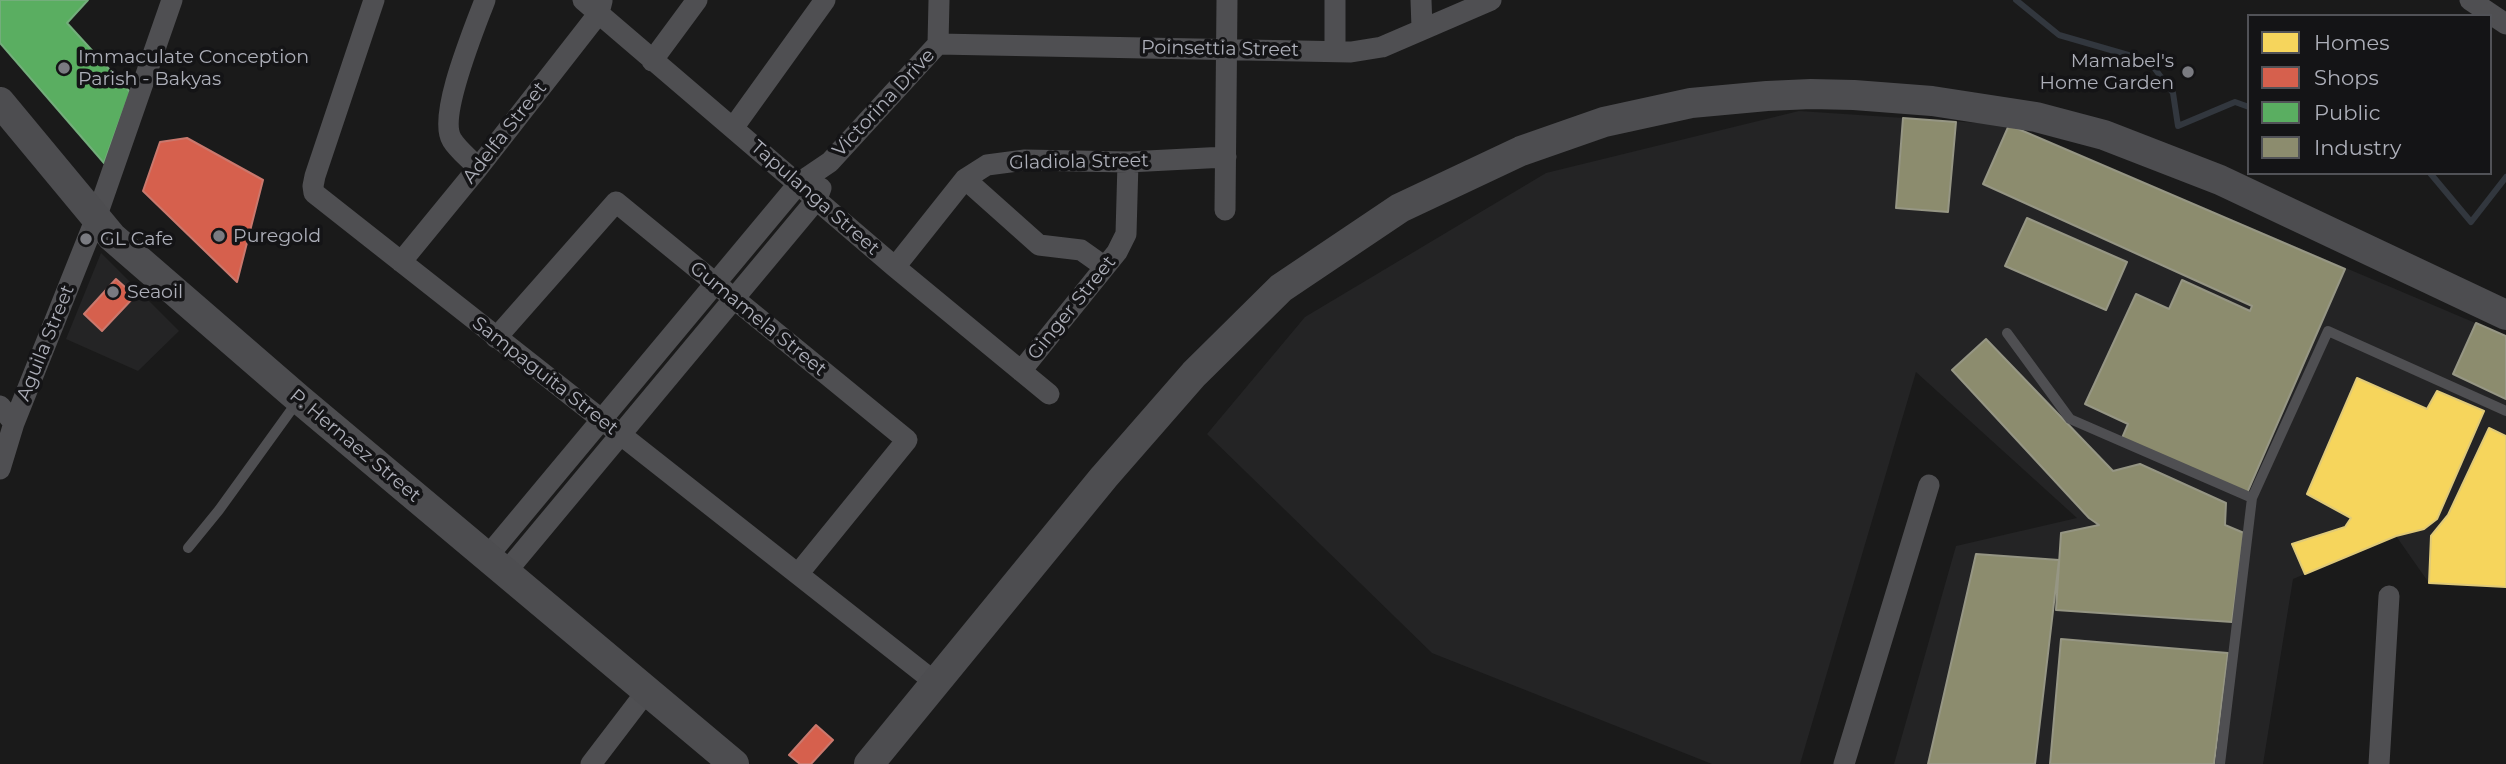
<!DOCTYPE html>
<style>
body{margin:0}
#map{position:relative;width:2506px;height:764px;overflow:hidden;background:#1a1a1a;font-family:Montserrat,sans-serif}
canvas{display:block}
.legend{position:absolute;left:2247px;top:14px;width:245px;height:161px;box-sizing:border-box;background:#141416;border:2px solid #515257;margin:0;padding:9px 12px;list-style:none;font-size:21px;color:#adafb9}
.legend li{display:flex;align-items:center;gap:14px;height:35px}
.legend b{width:35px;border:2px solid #515257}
</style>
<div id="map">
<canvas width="2506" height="764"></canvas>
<ul class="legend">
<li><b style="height:19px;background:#f6d55c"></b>Homes</li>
<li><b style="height:19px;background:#d6604d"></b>Shops</li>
<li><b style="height:19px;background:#5aae61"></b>Public</li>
<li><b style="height:19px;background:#8c8c6e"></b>Industry</li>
</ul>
</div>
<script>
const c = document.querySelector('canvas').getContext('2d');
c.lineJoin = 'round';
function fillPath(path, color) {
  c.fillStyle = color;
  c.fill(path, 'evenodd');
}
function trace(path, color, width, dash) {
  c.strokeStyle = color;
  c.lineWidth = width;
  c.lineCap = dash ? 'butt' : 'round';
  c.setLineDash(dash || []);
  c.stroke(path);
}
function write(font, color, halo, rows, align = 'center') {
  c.font = font + ' Montserrat,sans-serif';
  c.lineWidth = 7;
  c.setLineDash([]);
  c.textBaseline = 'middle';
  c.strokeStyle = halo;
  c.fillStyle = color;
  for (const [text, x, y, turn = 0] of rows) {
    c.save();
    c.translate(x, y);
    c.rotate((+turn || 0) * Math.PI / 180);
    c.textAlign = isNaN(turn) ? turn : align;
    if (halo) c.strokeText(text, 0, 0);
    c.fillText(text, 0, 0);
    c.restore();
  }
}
fillPath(new Path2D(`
 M 1799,111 L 2009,125 L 2506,336 L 2506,587 L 2429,583 L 2396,536 L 2293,579 L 2263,764 L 1894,764 L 1956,546 L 2077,518 L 1916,372 L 1800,764 L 1712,764 L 1432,653 L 1207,434 L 1305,317 L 1546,173 Z
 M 101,253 L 179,331 L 138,371 L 66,339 Z`), '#242425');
const homes = new Path2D(`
 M 2357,378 L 2427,409 L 2437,391 L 2484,411 L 2437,519 L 2424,529 L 2396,536 L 2305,574 L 2292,544 L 2345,527 L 2351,518 L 2307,494 Z
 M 2489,428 L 2506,436 L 2506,587 L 2429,583 L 2431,536 L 2448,515 Z`);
fillPath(homes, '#f6d55c');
trace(homes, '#e0ca78', 2);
const shops = new Path2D(`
 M 187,138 L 263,180 L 237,282 L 143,191 L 160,142 Z
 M 116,279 L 135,296 L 102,331 L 84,314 Z
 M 816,725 L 833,740 L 811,764 L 800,764 L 789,755 Z`);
fillPath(shops, '#d6604d');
trace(shops, '#ca786d', 2);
const public = new Path2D(`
 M 0,0 L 88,0 L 67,23 L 130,92 L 104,163 L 0,43 Z`);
fillPath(public, '#5aae61');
trace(public, '#73ae7b', 2);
const industry = new Path2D(`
 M 1903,118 L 1956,122 L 1948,212 L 1896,208 Z
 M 2009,125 L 2345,269 L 2247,493 L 2122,438 L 2128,424 L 2085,404 L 2136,294 L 2169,309 L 2182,280 L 2250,311 L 2252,306 L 1983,184 Z
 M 2027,218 L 2127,262 L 2106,310 L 2005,266 Z
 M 2476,323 L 2506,336 L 2506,399 L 2453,374 Z
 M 1986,339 L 2113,471 L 2140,464 L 2226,503 L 2225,525 L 2244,533 L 2232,622 L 2056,610 L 2061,533 L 2099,525 L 2089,518 L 1952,370 Z
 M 1976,554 L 2059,560 L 2035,764 L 1928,764 Z
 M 2061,639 L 2228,653 L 2214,764 L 2050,764 Z`);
fillPath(industry, '#8c8c6e');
trace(industry, '#969684', 2);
trace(new Path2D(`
 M 2016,0 L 2059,35 L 2149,61 L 2173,93 L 2178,126 L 2235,102 L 2249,107
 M 2430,173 L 2471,222 L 2506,177`), '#32373e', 6);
trace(new Path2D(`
 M 2007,333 L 2070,419 L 2252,498
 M 188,548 L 219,510 L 297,402
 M 2220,764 L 2252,498 L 2328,331 L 2506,411`), '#4f4f52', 10);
trace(new Path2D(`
 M 374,0 L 315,176 L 313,186 L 314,193 L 936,683
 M 583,0 L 895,267 L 1049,394
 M 1335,0 L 1335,51
 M 1421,0 L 1422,28
 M 2470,0 L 2506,24
 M 938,44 L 1351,52 L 1382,47 L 1491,0
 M 938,44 L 939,0
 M 652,61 L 697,0
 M 733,128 L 825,0
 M 478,168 C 470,159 458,150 452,140 C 437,117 475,27 485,0
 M 965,179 L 1039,245 L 1081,250 L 1105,267
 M 1225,210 L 1227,0
 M 401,262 L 478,168 L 599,13 L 602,1
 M 895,267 L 965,179 L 987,165 L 1025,160 L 1128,162 L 1226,157
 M 496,338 L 616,202 L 907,440 L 798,574
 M 1021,371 L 1117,252 L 1126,234 L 1128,162
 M 0,406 L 14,423
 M 0,469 L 14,423 L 96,218 L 172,0
 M 487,557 L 799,183 L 830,162 L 938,44
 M 506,572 L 817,199 L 821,188
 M 591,764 L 646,692
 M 1844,764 L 1929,485
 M 2379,764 L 2389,596`), '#4f4f52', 21);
trace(new Path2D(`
 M 0,102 L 112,237 L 299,399 L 734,764
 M 869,764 L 1104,477 L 1194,374 L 1281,288 L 1400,208 L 1521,151 L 1604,122 L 1691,103 L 1767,96 L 1811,94 L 1854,95 L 1932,101 L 2036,117 L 2104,135 L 2220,180 L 2506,315`), '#4d4d50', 30);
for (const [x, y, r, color] of [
 [64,68,7,"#7a7b81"],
 [2188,72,7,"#7a7b81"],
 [219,236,7,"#7a7b81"],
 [86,239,7,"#7a7b81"],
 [113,292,7,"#7a7b81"]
]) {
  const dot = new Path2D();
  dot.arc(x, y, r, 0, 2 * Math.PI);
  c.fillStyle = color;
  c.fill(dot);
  trace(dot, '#141416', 2.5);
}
write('19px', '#adafb9', '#141416', [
 ["Poinsettia Street",1220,49,1],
 ["Victorina Drive",884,103,-47],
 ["Adelfa Street",505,133,-52],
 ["Gladiola Street",1079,162,-1],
 ["Tapulanga Street",815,198,41],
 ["Ginger Street",1072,308,-51],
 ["Gumamela Street",758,319,39],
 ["Aguila Street",46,343,-68],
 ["Sampaguita Street",545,376,38],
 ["P. Hernaez Street",355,446,40]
]);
write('19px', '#adafb9', '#141416', [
 ["Immaculate Conception",78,57],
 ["Parish - Bakyas",78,79],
 ["Mamabel's",2174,61,"right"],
 ["Home Garden",2174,83,"right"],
 ["Puregold",233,236],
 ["GL Cafe",100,239],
 ["Seaoil",127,292]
], 'left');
</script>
